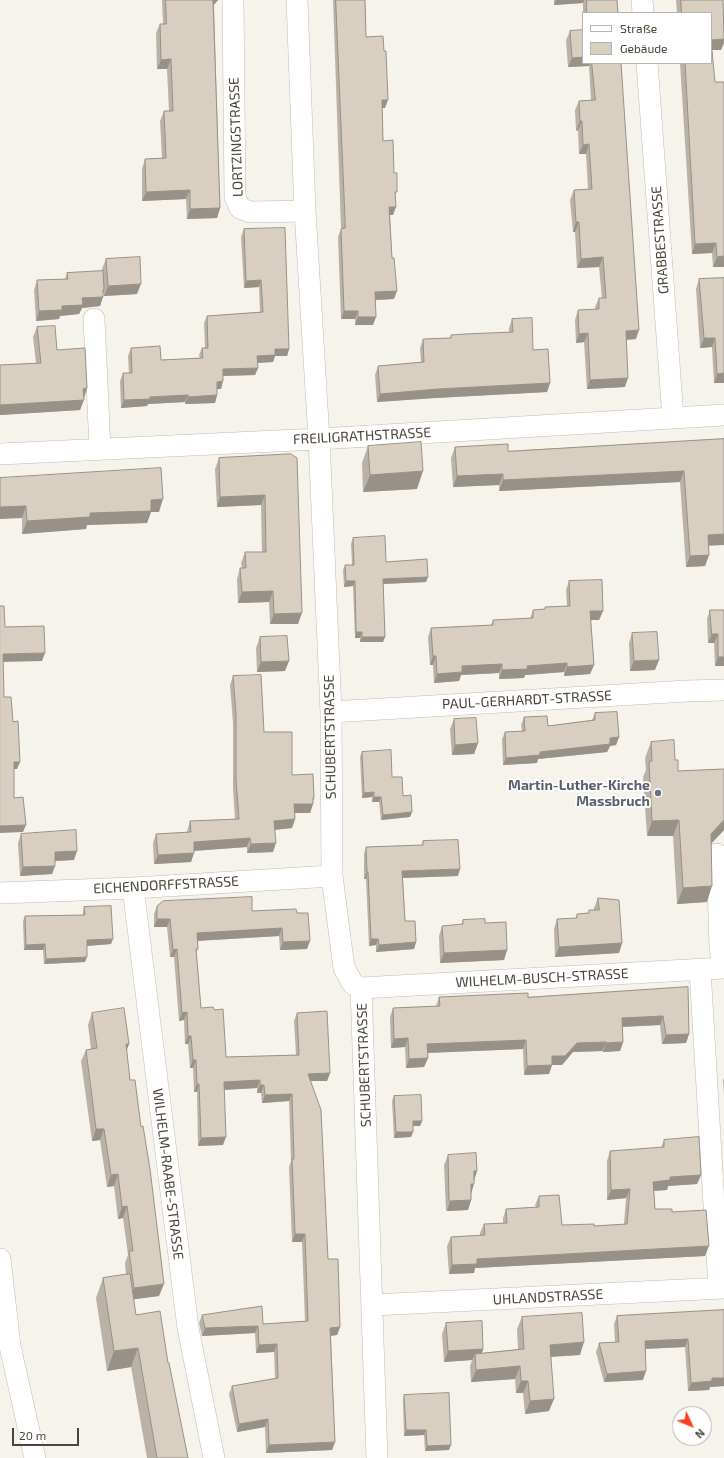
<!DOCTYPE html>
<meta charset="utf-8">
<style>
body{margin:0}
#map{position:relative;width:724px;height:1458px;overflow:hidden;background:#f6f3ec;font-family:"Exo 2",sans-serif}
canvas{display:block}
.legend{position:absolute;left:582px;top:12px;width:130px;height:52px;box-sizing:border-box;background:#fff;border:1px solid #b7b4b0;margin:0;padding:5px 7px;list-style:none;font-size:12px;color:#4b4439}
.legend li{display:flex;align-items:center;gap:8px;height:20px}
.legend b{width:20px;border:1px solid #b7b4b0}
.north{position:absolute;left:672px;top:1406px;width:40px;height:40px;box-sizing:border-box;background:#fff;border:1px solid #b7b4b0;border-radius:50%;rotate:134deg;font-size:11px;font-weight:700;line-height:16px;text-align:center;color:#4b4439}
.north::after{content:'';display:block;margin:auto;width:14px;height:18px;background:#fc3f1d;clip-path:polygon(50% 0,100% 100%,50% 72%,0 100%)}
.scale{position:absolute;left:12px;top:1428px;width:67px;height:18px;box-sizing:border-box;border:2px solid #4b4439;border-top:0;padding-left:5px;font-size:12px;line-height:14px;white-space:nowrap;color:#4b4439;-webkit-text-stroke:3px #fff;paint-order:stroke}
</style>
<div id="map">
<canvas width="724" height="1458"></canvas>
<ul class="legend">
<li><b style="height:5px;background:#fff"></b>Straße</li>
<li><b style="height:11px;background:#d8cfc1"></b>Gebäude</li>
</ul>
<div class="north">N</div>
<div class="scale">20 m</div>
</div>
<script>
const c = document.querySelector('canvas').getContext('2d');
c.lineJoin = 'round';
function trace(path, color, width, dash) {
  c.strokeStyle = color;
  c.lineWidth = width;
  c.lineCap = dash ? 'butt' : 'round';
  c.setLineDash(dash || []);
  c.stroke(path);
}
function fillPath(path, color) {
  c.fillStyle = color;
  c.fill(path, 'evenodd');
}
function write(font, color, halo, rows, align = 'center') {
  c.font = font + ' "Exo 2",sans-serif';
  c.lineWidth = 3.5;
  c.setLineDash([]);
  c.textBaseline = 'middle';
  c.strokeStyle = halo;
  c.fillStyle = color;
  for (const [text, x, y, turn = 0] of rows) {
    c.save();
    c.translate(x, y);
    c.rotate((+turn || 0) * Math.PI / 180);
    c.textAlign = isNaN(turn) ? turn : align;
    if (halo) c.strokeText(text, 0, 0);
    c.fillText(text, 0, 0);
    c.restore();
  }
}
const minor = new Path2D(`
 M 233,0 L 235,197 L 240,208 L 250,212 L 305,211
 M 297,0 L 305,211 L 319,439 L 331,712 L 332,876 L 344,968 L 353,984 L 361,988
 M 642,0 L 643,13
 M 647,63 L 673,418
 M 94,319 L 100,449
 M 0,454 L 319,439 L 724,415
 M 331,712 L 687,691 L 724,690
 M 717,854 L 720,947 L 723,968
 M 133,888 L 188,1328 L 214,1458
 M 0,893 L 133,888 L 332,876
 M 700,970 L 719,1288
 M 361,988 L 377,1458
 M 361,988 L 724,968
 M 0,1259 L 10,1346 L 35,1458
 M 372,1305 L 724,1288`);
trace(minor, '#c2bbae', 22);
trace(minor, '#fff', 21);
fillPath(new Path2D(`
 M 162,0 L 218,0 L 214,5 L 220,208 L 217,218 L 187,219 L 186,199 L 142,201 L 142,169 L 145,159 L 162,158 L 160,121 L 164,111 L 169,111 L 167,69 L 157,69 L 156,33 L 160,24 L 163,24 Z
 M 333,0 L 365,0 L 366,37 L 385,108 L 382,108 L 383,141 L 394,173 L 396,197 L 393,215 L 390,215 L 394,299 L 375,300 L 373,325 L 355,325 L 355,319 L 341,319 L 338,237 L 341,229 Z
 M 554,0 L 617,0 L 618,13 L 583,13 L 583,3 L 554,5 Z
 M 676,0 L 723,0 L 721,50 L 712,50 L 724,267 L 713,267 L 712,253 L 692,254 L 680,63 L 711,63 L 711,13 L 677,13 Z
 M 570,31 L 583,63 L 621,63 L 636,339 L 626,340 L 625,387 L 587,389 L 584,342 L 576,343 L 575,320 L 578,310 L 595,309 L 595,307 L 599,298 L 602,298 L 599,267 L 577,268 L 575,232 L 573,232 L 570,200 L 574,190 L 588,189 L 586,154 L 579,154 L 578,130 L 576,131 L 575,110 L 579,101 L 591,100 L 589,66 L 568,67 L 566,40 Z
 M 244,229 L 289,349 L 287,356 L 275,356 L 273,362 L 257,363 L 258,368 L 255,375 L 223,376 L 221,389 L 217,389 L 217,395 L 215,403 L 185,404 L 185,402 L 148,404 L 147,406 L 121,408 L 120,381 L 123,373 L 129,373 L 128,356 L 131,348 L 161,360 L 200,358 L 199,355 L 202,348 L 205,348 L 204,323 L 207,316 L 260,312 L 259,287 L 244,288 L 241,237 Z
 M 106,259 L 137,294 L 104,296 L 104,291 L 100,306 L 82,308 L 79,314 L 60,316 L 59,319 L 36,321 L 34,290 L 37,280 L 65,279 L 67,273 L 102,271 L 102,269 Z
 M 724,278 L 724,383 L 714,383 L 712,347 L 700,348 L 696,289 L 699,279 Z
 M 512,319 L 533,350 L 550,383 L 547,392 L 435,398 L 377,402 L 375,375 L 378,366 L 421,362 L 420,348 L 423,339 L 450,338 L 451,335 L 509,333 L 509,328 Z
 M 37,327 L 57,350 L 87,388 L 80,410 L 0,415 L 0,365 L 36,363 L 33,337 Z
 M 724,439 L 709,546 L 709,555 L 705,566 L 686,567 L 680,482 L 499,491 L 499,485 L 453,487 L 451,458 L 455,447 L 508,451 Z
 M 368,446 L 417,489 L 363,492 L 362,463 Z
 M 291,454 L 298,624 L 270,624 L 269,602 L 238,603 L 237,579 L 240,568 L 242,568 L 241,563 L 245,552 L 262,552 L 261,505 L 217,507 L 215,469 L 219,458 Z
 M 0,478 L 159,512 L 151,512 L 147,523 L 87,525 L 86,529 L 22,534 L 22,518 Z
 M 353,538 L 386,562 L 426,582 L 383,584 L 385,637 L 383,642 L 360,642 L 360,638 L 355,638 L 353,586 L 344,587 L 343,570 L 345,565 L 352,565 L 351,544 Z
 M 569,581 L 603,611 L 599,620 L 591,620 L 594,665 L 590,674 L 564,676 L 564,672 L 525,675 L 524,678 L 499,679 L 499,673 L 461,675 L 459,681 L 434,683 L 433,665 L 430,665 L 428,637 L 431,628 L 491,625 L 493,620 L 530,619 L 533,610 L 545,609 L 545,607 L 567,606 L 566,590 Z
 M 710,610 L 724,610 L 724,666 L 715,666 L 714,643 L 708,643 L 707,619 Z
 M 632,633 L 655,670 L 630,671 L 629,643 Z
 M 260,637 L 285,671 L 257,672 L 256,648 Z
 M 233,676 L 264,732 L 292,775 L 314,798 L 313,801 L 313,804 L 310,813 L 295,813 L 295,819 L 292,828 L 275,830 L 273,852 L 247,853 L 247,847 L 194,851 L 191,862 L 154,864 L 153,843 L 156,834 L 187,832 L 190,821 L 235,819 L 233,788 L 233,723 L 230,685 Z
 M 595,713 L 619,737 L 616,745 L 610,746 L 607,752 L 538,759 L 537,763 L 503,765 L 502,739 L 505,732 L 522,731 L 521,725 L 524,717 L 548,726 L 592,720 Z
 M 454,719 L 478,743 L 474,754 L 452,755 L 450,729 Z
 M 651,742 L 675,760 L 678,771 L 724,769 L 724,830 L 711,844 L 707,902 L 677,904 L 673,836 L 647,836 L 643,777 L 646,770 L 645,758 Z
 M 362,752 L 392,777 L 412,812 L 410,817 L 381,820 L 379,802 L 372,802 L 372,797 L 362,798 L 360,757 Z
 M 21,834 L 74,860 L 55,861 L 55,866 L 52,874 L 20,876 L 18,843 Z
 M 423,841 L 458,876 L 403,878 L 405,921 L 416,942 L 414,949 L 376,952 L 376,945 L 369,946 L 366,879 L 364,879 L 364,854 L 366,847 L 422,845 Z
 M 598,898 L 622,943 L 619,953 L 555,957 L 554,929 L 557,919 L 576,918 L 577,914 L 588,913 L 589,910 L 594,910 L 594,908 Z
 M 157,906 L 297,913 L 307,949 L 280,950 L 279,936 L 197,941 L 198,949 L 196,953 L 201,1008 L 226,1057 L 296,1055 L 294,1021 L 297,1013 L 330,1073 L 327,1081 L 311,1081 L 328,1259 L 340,1327 L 337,1335 L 331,1336 L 335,1442 L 332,1450 L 266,1453 L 265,1427 L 237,1432 L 229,1394 L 232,1386 L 275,1378 L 274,1352 L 256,1353 L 255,1333 L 202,1336 L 199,1323 L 202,1315 L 263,1324 L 305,1321 L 302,1242 L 292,1242 L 289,1167 L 291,1161 L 289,1101 L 262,1103 L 261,1093 L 257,1093 L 257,1088 L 224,1090 L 223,1145 L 198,1146 L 197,1092 L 194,1092 L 193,1068 L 190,1068 L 188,1044 L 185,1044 L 184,1020 L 179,1021 L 174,957 L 170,957 L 167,927 L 154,927 L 154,914 Z
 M 84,907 L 111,944 L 87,946 L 85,962 L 44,964 L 43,950 L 24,950 L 23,921 L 25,916 L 83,915 L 83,912 Z
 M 463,920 L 485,923 L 507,950 L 504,960 L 440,963 L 439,936 L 442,926 L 461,925 Z
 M 688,987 L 689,1034 L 686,1043 L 662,1044 L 660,1025 L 623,1027 L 623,1042 L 620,1051 L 603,1052 L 602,1051 L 573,1052 L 562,1065 L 552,1065 L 549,1074 L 524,1075 L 523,1049 L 427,1053 L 428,1058 L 424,1067 L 406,1068 L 405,1047 L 391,1048 L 390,1017 L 393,1008 L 436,1006 L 439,997 L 528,997 Z
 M 92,1013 L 129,1044 L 126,1051 L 159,1296 L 133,1299 L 136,1315 L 168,1363 L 188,1458 L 147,1458 L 131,1367 L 107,1371 L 96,1298 L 103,1278 L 126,1275 L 125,1263 L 128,1255 L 123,1218 L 118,1219 L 114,1186 L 107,1187 L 100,1140 L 92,1141 L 81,1061 L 86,1050 L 91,1049 L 88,1025 Z
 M 724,1078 L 724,1094 L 723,1080 Z
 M 394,1096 L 422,1121 L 420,1126 L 413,1126 L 413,1132 L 411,1137 L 394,1138 L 392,1101 Z
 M 664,1140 L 701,1175 L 697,1184 L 668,1186 L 667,1190 L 654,1191 L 655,1209 L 672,1212 L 705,1256 L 475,1268 L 474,1273 L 449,1274 L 447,1246 L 451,1237 L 480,1235 L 480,1233 L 484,1224 L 503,1223 L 503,1218 L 506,1209 L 536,1207 L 535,1205 L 539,1196 L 562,1225 L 594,1226 L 624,1224 L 626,1198 L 607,1200 L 607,1161 L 610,1151 L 661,1148 Z
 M 448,1155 L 474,1179 L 471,1193 L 471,1200 L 468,1210 L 447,1211 L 446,1210 L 444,1165 Z
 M 724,1310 L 724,1386 L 710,1387 L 709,1390 L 688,1391 L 685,1347 L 645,1349 L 643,1380 L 604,1382 L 596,1352 L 599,1343 L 615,1342 L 614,1324 L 617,1316 Z
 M 522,1317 L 580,1355 L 551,1357 L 549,1411 L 525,1414 L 523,1393 L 516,1393 L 515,1379 L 471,1382 L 470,1366 L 472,1360 L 444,1362 L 442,1334 L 446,1323 L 483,1349 L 482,1353 L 518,1349 L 517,1329 Z
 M 404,1395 L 449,1450 L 425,1451 L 424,1435 L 404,1436 L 403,1400 Z`), '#bab2a6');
fillPath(new Path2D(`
 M 213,0 L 218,0 L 210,9 Z
 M 556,0 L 584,0 L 583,3 L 554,5 Z
 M 724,39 L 724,43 L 721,50 L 711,50 L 711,40 Z
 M 583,57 L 583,63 L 590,63 L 589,66 L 568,67 L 572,58 Z
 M 171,59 L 167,69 L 157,69 L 161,60 Z
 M 382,100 L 388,100 L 385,108 L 379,108 Z
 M 580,121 L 582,121 L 578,130 L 576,131 Z
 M 589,144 L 586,154 L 579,154 L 583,145 Z
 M 190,190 L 186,199 L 142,201 L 146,192 Z
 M 389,207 L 396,207 L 393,215 L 386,215 Z
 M 220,208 L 217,218 L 187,219 L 190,209 Z
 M 576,222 L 579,222 L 575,232 L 573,232 Z
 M 716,243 L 712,253 L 692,254 L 695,244 Z
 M 724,256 L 724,267 L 713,267 L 717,257 Z
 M 603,257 L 599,267 L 577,268 L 581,259 Z
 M 261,280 L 259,287 L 244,288 L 246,281 Z
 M 141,284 L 137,294 L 104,296 L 108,286 Z
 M 104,289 L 102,297 L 103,297 L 100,306 L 82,308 L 79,314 L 60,316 L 59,319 L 36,321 L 39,311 L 62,306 Z
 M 397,291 L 394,299 L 372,300 L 375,292 Z
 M 344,311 L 358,311 L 355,319 L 341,319 Z
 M 358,317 L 376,317 L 373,325 L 355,325 Z
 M 639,330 L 636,339 L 622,340 L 626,331 Z
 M 588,333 L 584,342 L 576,343 L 579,334 Z
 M 704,338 L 715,338 L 712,347 L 700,348 Z
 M 275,349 L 289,349 L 287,356 L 275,356 L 273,362 L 254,363 L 257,356 Z
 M 258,368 L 255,375 L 220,376 L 223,369 Z
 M 724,373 L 724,383 L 714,383 L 717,374 Z
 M 628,378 L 625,387 L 587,389 L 590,380 Z
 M 223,381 L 221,389 L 214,389 L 217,382 Z
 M 550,383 L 547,392 L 435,398 L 377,402 L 380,394 L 438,389 Z
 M 87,388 L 84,398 L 83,389 Z
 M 188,395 L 185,402 L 148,404 L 147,406 L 121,408 L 124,400 L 150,397 Z
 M 217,395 L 215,403 L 185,404 L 188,397 Z
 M 84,400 L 80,410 L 0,415 L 0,405 Z
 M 423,471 L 417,489 L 363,492 L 370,475 Z
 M 684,471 L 680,482 L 499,491 L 503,480 Z
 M 503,474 L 499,485 L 453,487 L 457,476 Z
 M 265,495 L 261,505 L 217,507 L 220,497 Z
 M 163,499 L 159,512 L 151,512 L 147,523 L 87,525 L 86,529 L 22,534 L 27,521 L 90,513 L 151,500 Z
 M 26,506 L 22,518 L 0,519 L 0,507 Z
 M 724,534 L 724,545 L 704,546 L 708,535 Z
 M 709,555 L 705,566 L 686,567 L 690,556 Z
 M 428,577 L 426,582 L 381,584 L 383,579 Z
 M 346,581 L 355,581 L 353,586 L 344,587 Z
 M 273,591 L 269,602 L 238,603 L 242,592 Z
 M 590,611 L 603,611 L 599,620 L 587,620 Z
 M 302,613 L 298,624 L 270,624 L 274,614 Z
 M 356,632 L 362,632 L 360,638 L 355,638 Z
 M 712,634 L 718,634 L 714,643 L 708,643 Z
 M 362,637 L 385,637 L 383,642 L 360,642 Z
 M 45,653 L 42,661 L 0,662 L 3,654 Z
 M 433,656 L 436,656 L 433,665 L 430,665 Z
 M 718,657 L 724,657 L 724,666 L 715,666 Z
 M 659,660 L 655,670 L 630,671 L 634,661 Z
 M 289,661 L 285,671 L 257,672 L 261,662 Z
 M 567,663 L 564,672 L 525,675 L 524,678 L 499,679 L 502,670 L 527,666 Z
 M 502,664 L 499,673 L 461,675 L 459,681 L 434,683 L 437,674 L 462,666 Z
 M 594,665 L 590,674 L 564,676 L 567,667 Z
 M 619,737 L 616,745 L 610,746 L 607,752 L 538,759 L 537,763 L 503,765 L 506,758 L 610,738 Z
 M 478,743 L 474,754 L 452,755 L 455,745 Z
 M 14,762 L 20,762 L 17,769 L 11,769 Z
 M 374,792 L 372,797 L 362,798 L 364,793 Z
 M 374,797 L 381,797 L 379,802 L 372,802 Z
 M 313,798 L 314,798 L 312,804 L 313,804 L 310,813 L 291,813 L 294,804 Z
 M 412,812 L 410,817 L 381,820 L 383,815 Z
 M 295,819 L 292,828 L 271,830 L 274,821 Z
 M 679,820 L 673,836 L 647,836 L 652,821 Z
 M 724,820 L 724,830 L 705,850 L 711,834 Z
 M 26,825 L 23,832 L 0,833 L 0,826 Z
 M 250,838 L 247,847 L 191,851 L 194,842 Z
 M 276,843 L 273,852 L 247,853 L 251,844 Z
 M 77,851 L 74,860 L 52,861 L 55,852 Z
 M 194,853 L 191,862 L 154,864 L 158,855 Z
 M 55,866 L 52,874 L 20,876 L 23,867 Z
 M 460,869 L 458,876 L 400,878 L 402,871 Z
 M 367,872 L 368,872 L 366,879 L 364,879 Z
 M 712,886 L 707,902 L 677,904 L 683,888 Z
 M 157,919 L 170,919 L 167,927 L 154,927 Z
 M 282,928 L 279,936 L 194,941 L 197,933 Z
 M 113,939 L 111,944 L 85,946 L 87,940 Z
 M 371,939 L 378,939 L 376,945 L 369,946 Z
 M 310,941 L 307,949 L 280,950 L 283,942 Z
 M 416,942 L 414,949 L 376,952 L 379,945 Z
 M 622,943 L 619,953 L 555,957 L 559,947 Z
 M 45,944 L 43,950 L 24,950 L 26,945 Z
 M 177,949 L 174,957 L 170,957 L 173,950 Z
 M 507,950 L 504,960 L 440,963 L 444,953 Z
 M 87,957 L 85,962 L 44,964 L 46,959 Z
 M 187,1012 L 184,1020 L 179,1021 L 182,1013 Z
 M 663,1016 L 660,1025 L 619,1027 L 622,1018 Z
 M 689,1034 L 686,1043 L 662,1044 L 666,1035 Z
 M 188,1036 L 191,1036 L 188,1044 L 185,1044 Z
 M 408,1038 L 405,1047 L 391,1048 L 394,1039 Z
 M 526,1040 L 523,1049 L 424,1053 L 427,1044 Z
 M 606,1042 L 602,1051 L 573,1052 L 562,1065 L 552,1065 L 549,1074 L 524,1075 L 527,1066 L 552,1056 L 577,1043 Z
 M 623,1042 L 620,1051 L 603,1052 L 606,1043 Z
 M 126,1044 L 129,1044 L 125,1055 Z
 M 428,1058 L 424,1067 L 406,1068 L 409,1059 Z
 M 193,1060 L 196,1060 L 193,1068 L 190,1068 Z
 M 330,1073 L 327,1081 L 305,1081 L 308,1074 Z
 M 260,1080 L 257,1088 L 221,1090 L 224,1082 Z
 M 197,1084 L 199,1084 L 197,1092 L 194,1092 Z
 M 260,1085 L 264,1085 L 261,1093 L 257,1093 Z
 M 292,1094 L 289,1101 L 262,1103 L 265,1095 Z
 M 413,1121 L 422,1121 L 420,1126 L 411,1126 Z
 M 96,1129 L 104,1129 L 100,1140 L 92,1141 Z
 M 396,1132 L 413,1132 L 411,1137 L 394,1138 Z
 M 226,1137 L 223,1145 L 198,1146 L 201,1138 Z
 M 474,1171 L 477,1171 L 474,1181 Z
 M 118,1174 L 114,1186 L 107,1187 L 111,1175 Z
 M 701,1175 L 697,1184 L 668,1186 L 667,1190 L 649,1191 L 653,1182 L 670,1177 Z
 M 471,1184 L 474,1184 L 471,1194 Z
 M 630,1189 L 626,1198 L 607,1200 L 611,1190 Z
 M 471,1200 L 468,1210 L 447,1211 L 450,1201 Z
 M 127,1206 L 123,1218 L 118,1219 L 122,1207 Z
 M 295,1234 L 305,1234 L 302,1242 L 292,1242 Z
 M 709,1246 L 705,1256 L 475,1268 L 474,1273 L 449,1274 L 452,1265 L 477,1259 Z
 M 164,1284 L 159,1296 L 129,1300 L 134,1288 Z
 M 258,1326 L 255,1333 L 202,1336 L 205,1328 Z
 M 340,1327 L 337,1335 L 328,1336 L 330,1328 Z
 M 688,1339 L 685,1347 L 641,1349 L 645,1341 Z
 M 584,1342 L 580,1355 L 545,1357 L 550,1345 Z
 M 277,1344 L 274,1352 L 256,1353 L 259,1345 Z
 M 138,1348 L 131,1367 L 107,1371 L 114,1351 Z
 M 483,1349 L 480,1359 L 475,1354 L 472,1360 L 444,1362 L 448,1351 Z
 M 520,1366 L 515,1379 L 471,1382 L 476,1370 Z
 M 646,1371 L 643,1380 L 604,1382 L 607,1374 Z
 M 712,1378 L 724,1378 L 724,1386 L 710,1387 L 709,1390 L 688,1391 L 691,1383 Z
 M 521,1381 L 528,1381 L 523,1393 L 516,1393 Z
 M 554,1399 L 549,1411 L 525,1414 L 530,1401 Z
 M 268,1419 L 265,1427 L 237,1432 L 239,1424 Z
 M 406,1430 L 426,1430 L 424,1435 L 404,1436 Z
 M 335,1442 L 332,1450 L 266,1453 L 269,1445 Z
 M 451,1445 L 449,1450 L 425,1451 L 427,1446 Z`), '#979187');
const building = new Path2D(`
 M 166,0 L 213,0 L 220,208 L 190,209 L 190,190 L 146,192 L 145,159 L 166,158 L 164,111 L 173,111 L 171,59 L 161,60 L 160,24 L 166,24 Z
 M 336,0 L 365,0 L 366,37 L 383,36 L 384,51 L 386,51 L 388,100 L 382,100 L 383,141 L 393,140 L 394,173 L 397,173 L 397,192 L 395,192 L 396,207 L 389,207 L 392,258 L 394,258 L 397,291 L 375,292 L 376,317 L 358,317 L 358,311 L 344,311 L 341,229 L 345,228 Z
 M 587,0 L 617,0 L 618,13 L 587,13 Z
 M 681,0 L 723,0 L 724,39 L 711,40 L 711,13 L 682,13 Z
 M 583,30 L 583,57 L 572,58 L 570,31 Z
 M 711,40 L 715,82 L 724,82 L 724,256 L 717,257 L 716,243 L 695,244 L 685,63 L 711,63 Z
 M 592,63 L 621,63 L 639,330 L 626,331 L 628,378 L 590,380 L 588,333 L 579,334 L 578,310 L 599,309 L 599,298 L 606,298 L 603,257 L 581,259 L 579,222 L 576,222 L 574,190 L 592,189 L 589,144 L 583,145 L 582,121 L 580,121 L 579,101 L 595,100 Z
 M 285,228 L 289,349 L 275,349 L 275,355 L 257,356 L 258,368 L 223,369 L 223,381 L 217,382 L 217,395 L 188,397 L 188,395 L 150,397 L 150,399 L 124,400 L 123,373 L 132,373 L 131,348 L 160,346 L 161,360 L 203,358 L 202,348 L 208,348 L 207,316 L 263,312 L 261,280 L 246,281 L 244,229 Z
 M 140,257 L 141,284 L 108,286 L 106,259 Z
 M 103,271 L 104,289 L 103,290 L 103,297 L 82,298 L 83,305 L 62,306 L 62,310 L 39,311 L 37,280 L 68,279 L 67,273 Z
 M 724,278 L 724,373 L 717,374 L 715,338 L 704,338 L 699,279 Z
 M 532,318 L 533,350 L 548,349 L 550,383 L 438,389 L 380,394 L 378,366 L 424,362 L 423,339 L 451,338 L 451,335 L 465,334 L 513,332 L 512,319 Z
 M 55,326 L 57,350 L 85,348 L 87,388 L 83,389 L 84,400 L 0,405 L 0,365 L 41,363 L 37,327 Z
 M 724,439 L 724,534 L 708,535 L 709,555 L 690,556 L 684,471 L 503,480 L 503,474 L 457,476 L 455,447 L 508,444 L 508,451 Z
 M 421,442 L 423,471 L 370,475 L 368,446 Z
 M 291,454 L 297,458 L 302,613 L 274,614 L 273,591 L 242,592 L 240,568 L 246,568 L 245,552 L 266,552 L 265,495 L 220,497 L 219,458 Z
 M 161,468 L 163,499 L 151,500 L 151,511 L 90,513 L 90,517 L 27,521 L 26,506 L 0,507 L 0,478 Z
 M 385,536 L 386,562 L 427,559 L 428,577 L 383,579 L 385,637 L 362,637 L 362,632 L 356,632 L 355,581 L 346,581 L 345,565 L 354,565 L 353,538 Z
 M 602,580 L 603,611 L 590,611 L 594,665 L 567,667 L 567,663 L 527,666 L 528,669 L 502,670 L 502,664 L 462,666 L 462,672 L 437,674 L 436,656 L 433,656 L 431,628 L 493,625 L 493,620 L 533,618 L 533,610 L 545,609 L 545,607 L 570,606 L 569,581 Z
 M 0,606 L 4,606 L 5,627 L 44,626 L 45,653 L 3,654 L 4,697 L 11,697 L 13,722 L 18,721 L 20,762 L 14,762 L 14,798 L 23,797 L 26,825 L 0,826 Z
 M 710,610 L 724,610 L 724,657 L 718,657 L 718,634 L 712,634 Z
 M 657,632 L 659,660 L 634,661 L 632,633 Z
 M 287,636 L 289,661 L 261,662 L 260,637 Z
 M 261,675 L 264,732 L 292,732 L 292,775 L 313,774 L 314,798 L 313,798 L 313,804 L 294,804 L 295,819 L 274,821 L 276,843 L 251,844 L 250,838 L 194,842 L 194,853 L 158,855 L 156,834 L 191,832 L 190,821 L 239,819 L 236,779 L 236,714 L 233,676 Z
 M 617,712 L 619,737 L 610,738 L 610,744 L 540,752 L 540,755 L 506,758 L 505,732 L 525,731 L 524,717 L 547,716 L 548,726 L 595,720 L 595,713 Z
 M 476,718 L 478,743 L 455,745 L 454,719 Z
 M 674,740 L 675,760 L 678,760 L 678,771 L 724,769 L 724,820 L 711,834 L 712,886 L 683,888 L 679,820 L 652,821 L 649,762 L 652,761 L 651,742 Z
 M 391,750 L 392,777 L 402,777 L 403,796 L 411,795 L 412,812 L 383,815 L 381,797 L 374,797 L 374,792 L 364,793 L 362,752 Z
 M 76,830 L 77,851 L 55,852 L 55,866 L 23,867 L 21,834 Z
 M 458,840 L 460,869 L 402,871 L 405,921 L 415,921 L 416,942 L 379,945 L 378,939 L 371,939 L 368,872 L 367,872 L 366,847 L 423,845 L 423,841 Z
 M 252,897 L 252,911 L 296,909 L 297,913 L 308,913 L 310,941 L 283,942 L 282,928 L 197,933 L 198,949 L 196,949 L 201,1008 L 213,1007 L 215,1010 L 223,1009 L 226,1057 L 299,1055 L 297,1013 L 327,1011 L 330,1073 L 308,1074 L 321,1110 L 328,1259 L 338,1259 L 340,1327 L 330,1328 L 335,1442 L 269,1445 L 268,1419 L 239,1424 L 232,1386 L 278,1378 L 277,1344 L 259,1345 L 258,1326 L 205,1328 L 202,1315 L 262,1306 L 263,1324 L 308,1321 L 305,1234 L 295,1234 L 292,1159 L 294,1159 L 292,1094 L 265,1095 L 264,1085 L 260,1085 L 260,1080 L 224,1082 L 226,1137 L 201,1138 L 199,1084 L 197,1084 L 196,1060 L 193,1060 L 191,1036 L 188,1036 L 187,1012 L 182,1013 L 177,949 L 173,950 L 170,919 L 157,919 L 157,906 L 163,901 Z
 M 598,898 L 619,900 L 622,943 L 559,947 L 557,919 L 577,918 L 577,914 L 589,913 L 589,910 L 599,910 Z
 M 111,906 L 113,939 L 87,940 L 87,957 L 46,959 L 45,944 L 26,945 L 25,916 L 85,915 L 84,907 Z
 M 485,919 L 485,923 L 506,922 L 507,950 L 444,953 L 442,926 L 463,924 L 463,920 Z
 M 688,987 L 689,1034 L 666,1035 L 663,1016 L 622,1018 L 623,1042 L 606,1043 L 606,1042 L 577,1043 L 565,1056 L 552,1056 L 552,1065 L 527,1066 L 526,1040 L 427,1044 L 428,1058 L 409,1059 L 408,1038 L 394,1039 L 393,1008 L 440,1006 L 439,997 L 528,993 L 528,997 Z
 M 124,1008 L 129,1044 L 126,1044 L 130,1080 L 135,1080 L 141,1127 L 143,1126 L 150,1169 L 164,1284 L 134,1288 L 129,1251 L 133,1251 L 127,1206 L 122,1207 L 118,1174 L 111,1175 L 104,1129 L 96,1129 L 86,1050 L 97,1048 L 92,1013 Z
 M 421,1095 L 422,1121 L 413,1121 L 413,1132 L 396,1132 L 394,1096 Z
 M 699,1137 L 701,1175 L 670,1177 L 670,1180 L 653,1182 L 655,1209 L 672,1209 L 672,1212 L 706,1210 L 709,1246 L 477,1259 L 477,1264 L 452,1265 L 451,1237 L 485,1235 L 484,1224 L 507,1223 L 506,1209 L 539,1207 L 539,1196 L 559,1195 L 562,1225 L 594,1224 L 594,1226 L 627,1224 L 630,1189 L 611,1190 L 610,1151 L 664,1147 L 664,1140 Z
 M 476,1153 L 477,1171 L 474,1171 L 474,1184 L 471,1184 L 471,1200 L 450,1201 L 449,1200 L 448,1155 Z
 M 130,1274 L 136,1315 L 160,1311 L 168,1363 L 169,1363 L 188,1458 L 157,1458 L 138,1348 L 114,1351 L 103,1278 Z
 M 724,1310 L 724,1378 L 712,1378 L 712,1381 L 691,1383 L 688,1339 L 645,1341 L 646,1371 L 607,1374 L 599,1343 L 619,1342 L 617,1316 Z
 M 582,1313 L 584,1342 L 550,1345 L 554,1399 L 530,1401 L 528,1381 L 521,1381 L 520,1366 L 476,1370 L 475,1354 L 524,1349 L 522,1317 Z
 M 482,1321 L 483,1349 L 448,1351 L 446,1323 Z
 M 449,1393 L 451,1445 L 427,1446 L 426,1430 L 406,1430 L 404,1395 Z`);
fillPath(building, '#d8cfc1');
trace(building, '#979187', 1);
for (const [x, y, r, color] of [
 [658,793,4,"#6b7280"]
]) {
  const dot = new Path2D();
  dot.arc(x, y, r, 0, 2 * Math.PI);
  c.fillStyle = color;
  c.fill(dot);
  trace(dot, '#fff', 1.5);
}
write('14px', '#4b4439', '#fff', [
 ["LORTZINGSTRASSE",236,137,-92],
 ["GRABBESTRASSE",660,240,-94],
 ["FREILIGRATHSTRASSE",362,436,-3],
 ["PAUL-GERHARDT-STRASSE",527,700,-3],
 ["SCHUBERTSTRASSE",330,737,-91],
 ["EICHENDORFFSTRASSE",166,885,-3],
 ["WILHELM-BUSCH-STRASSE",542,978,-3],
 ["SCHUBERTSTRASSE",364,1065,-92],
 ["WILHELM-RAABE-STRASSE",168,1174,83],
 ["UHLANDSTRASSE",548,1297,-3]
]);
write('bold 14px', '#5b616d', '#fff', [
 ["Martin-Luther-Kirche",650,785],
 ["Massbruch",650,801]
], 'right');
</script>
